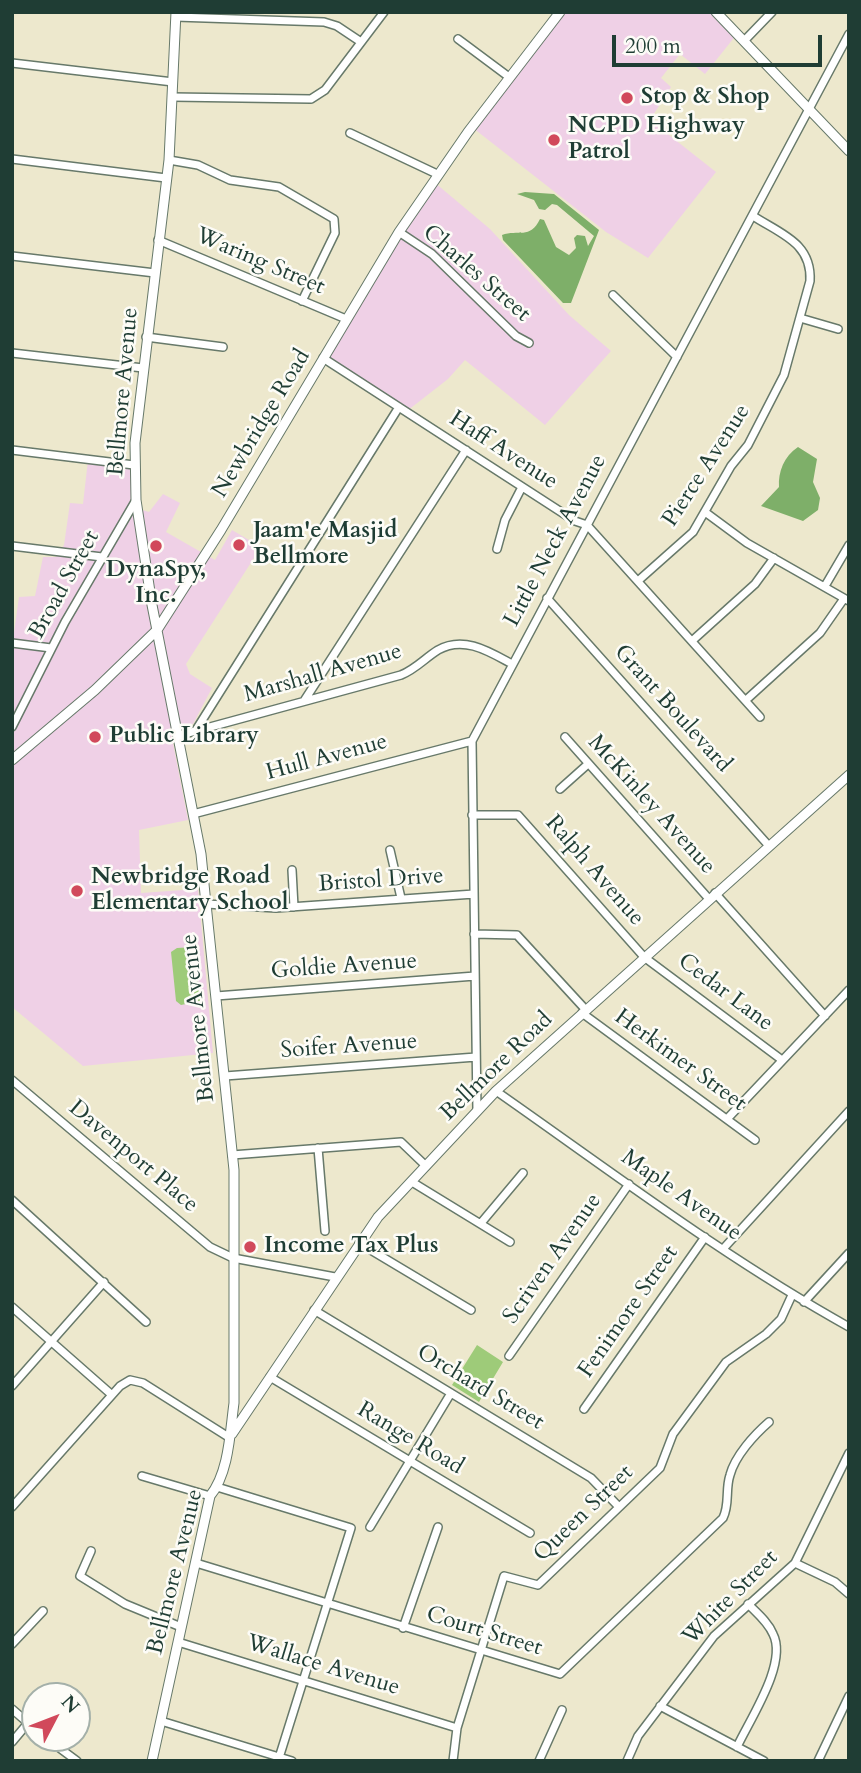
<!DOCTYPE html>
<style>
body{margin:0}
#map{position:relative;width:861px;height:1773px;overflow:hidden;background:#ede8cd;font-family:Cardo,serif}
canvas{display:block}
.frame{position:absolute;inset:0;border:14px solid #1f3d34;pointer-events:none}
.north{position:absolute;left:21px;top:1682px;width:70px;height:70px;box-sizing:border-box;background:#fdfcf7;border:2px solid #a4b0a9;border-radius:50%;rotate:48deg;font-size:19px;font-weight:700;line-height:28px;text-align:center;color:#1f3d34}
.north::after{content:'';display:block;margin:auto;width:24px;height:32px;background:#d1495b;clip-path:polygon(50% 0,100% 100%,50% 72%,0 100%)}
.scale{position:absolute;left:612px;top:35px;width:210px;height:32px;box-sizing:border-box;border:4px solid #1f3d34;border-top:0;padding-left:9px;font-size:21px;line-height:24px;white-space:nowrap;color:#1f3d34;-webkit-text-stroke:5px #fdfcf7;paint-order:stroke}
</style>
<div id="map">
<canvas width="861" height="1773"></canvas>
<div class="frame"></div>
<div class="north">N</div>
<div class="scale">200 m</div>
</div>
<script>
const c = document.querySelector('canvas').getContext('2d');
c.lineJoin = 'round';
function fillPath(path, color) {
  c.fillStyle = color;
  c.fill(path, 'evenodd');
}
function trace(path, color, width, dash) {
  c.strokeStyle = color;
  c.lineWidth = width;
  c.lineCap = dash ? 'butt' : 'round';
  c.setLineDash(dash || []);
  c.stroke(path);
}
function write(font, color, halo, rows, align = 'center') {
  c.font = font + ' Cardo,serif';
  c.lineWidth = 5;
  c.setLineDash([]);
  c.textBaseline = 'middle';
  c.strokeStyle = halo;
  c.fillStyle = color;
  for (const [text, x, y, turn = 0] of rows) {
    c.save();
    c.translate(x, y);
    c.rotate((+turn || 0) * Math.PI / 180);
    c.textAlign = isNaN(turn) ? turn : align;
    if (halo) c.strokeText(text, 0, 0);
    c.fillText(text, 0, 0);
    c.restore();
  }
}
fillPath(new Path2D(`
 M 561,12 L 718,12 L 737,34 L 705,74 L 680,54 L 661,78 L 671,87 L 650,120 L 716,172 L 648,258 L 606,232 L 473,128 Z
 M 434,182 L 490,229 L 569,315 L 611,351 L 545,425 L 465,360 L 448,379 L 407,411 L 325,358 Z
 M 88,460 L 133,467 L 136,508 L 149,512 L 163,494 L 180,503 L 166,532 L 215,560 L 232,530 L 261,547 L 186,664 L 190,674 L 212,688 L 193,724 L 170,728 L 188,820 L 139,830 L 141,893 L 198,889 L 213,1053 L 83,1066 L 12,1007 L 12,647 L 19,597 L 35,596 L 43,557 L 56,557 L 64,545 L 70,503 L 83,504 Z`), '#efd0e6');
fillPath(new Path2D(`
 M 194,947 L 200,1001 L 181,1005 L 176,1001 L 171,952 L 177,948 Z
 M 477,1345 L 503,1362 L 479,1402 L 452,1385 Z`), '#9ecb79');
fillPath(new Path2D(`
 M 525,192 L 554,194 L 599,230 L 571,303 L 563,303 L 503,240 L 502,235 C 518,229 530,240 540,219 L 544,220 L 556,247 L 569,255 L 576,248 L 574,238 L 577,235 L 585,236 L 588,246 L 594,236 L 557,205 L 552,204 L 545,210 L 539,209 L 534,200 L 517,194 Z
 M 798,447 L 817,459 L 813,482 L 820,498 L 818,510 L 803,521 L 761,506 L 779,487 C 778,472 784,456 798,447 Z`), '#7eaf69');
const minor = new Path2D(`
 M 176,17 L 324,22 L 337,26 L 361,42
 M 458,39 L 509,77
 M 744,41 L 772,12
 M 12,63 L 173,82
 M 172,97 L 311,99 L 325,90 L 384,12
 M 350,133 L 437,174
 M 12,159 L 166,178
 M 169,160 L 198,165 L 230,180 L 279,187 L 334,219 L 335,233 L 302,301
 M 399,232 L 432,254 L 516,336 L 529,343
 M 158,240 L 346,319
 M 12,256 L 155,273
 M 613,295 L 677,357
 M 800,318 L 838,329
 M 146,337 L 223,347
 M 12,353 L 143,368
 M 323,358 L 575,521 L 587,525 L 760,717
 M 12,450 L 134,465
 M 705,512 L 747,543 L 849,601
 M 12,546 L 102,557
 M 497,549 L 505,520 L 522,487
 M 639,580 L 693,532 L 731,466 L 748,445 L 784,375 L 810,281 C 812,243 781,234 753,216
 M 825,586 L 849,545
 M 547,598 L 769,846
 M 693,640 L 755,584 L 774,558
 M 12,643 L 51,648
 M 746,700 L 820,633 L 843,600
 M 304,701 L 466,450
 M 12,727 L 65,622 L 136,500
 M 196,730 L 399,407
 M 177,736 L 401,675 C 416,669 425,658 438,650 C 464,635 490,652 512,664
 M 565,737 L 709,899
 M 560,789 L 588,764
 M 193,814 L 472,741
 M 472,815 L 518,815 L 644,957 L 782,1060
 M 390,850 L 401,898
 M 292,870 L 294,907
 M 715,893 L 825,1016
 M 206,904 L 276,908 L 474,894
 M 474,934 L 517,935 L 585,1009
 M 216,996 L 475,976
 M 582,1013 L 755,1140
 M 225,1076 L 476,1057
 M 12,1080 L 210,1247 L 233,1258 L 335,1277
 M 496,1091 C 612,1172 725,1258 849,1327
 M 477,1111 L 472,741 L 849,34
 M 727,1119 L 849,990
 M 318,1148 L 325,1231
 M 232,1155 L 401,1142 L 426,1166
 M 412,1182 L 510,1242
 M 12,1200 L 146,1322
 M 481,1223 L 523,1173
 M 359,1243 L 471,1310
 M 723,1249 L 849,1111
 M 804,1302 L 849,1253
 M 12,1307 L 112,1395
 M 314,1310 L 591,1478 L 619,1507
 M 509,1356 L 629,1184
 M 270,1377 L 530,1533
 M 12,1386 L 104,1282
 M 584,1409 L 705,1237
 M 142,1476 L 210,1496
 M 217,1487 L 351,1528 L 278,1761
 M 12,1507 L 120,1386 L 130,1380 L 143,1383 L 230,1438
 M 370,1527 L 451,1393
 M 91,1551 L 80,1576 L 125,1604 L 181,1627
 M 196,1563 L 560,1674 L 723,1518 C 730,1504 725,1490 730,1475 C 735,1456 754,1435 769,1422
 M 795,1563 L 835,1582 L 849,1594
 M 403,1628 L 438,1527
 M 178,1642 L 457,1728
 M 12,1644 L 43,1611
 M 660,1706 L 764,1761
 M 12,1709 L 35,1729
 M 161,1721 L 292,1761
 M 46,1738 L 77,1761
 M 12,1742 L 28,1723
 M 737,1747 C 750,1719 788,1663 773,1634 C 768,1622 757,1613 748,1604
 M 453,1761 L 457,1728 L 504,1576 L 538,1585 L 660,1468 L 673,1434 L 726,1362 L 766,1334 L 781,1319 L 792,1295
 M 539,1761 L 562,1710
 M 627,1761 L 638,1736 L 714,1636 L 795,1563 L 849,1453
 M 818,1761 L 849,1696`);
const major = new Path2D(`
 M 716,12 L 849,151
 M 12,760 L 95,690 L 157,630 L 221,530 L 399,232 L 468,132 L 560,12
 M 232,1434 L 378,1217 L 496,1091 L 849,775
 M 152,1761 L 210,1496 C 229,1473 230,1432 234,1403 L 234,1170 L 206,904 L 201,854 L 152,605 L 136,500 L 135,443 L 169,160 L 176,12`);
trace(minor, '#67796a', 10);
trace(major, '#67796a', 11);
trace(minor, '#fff', 7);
trace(major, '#fff', 9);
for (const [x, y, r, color] of [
 [627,98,7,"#d1495b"],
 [554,140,7,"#d1495b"],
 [239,545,7,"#d1495b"],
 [156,546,7,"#d1495b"],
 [95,737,7,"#d1495b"],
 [77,891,7,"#d1495b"],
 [250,1247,7,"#d1495b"]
]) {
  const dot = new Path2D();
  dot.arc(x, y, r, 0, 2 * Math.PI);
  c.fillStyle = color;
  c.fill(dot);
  trace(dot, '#fdfcf7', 2.5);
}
write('bold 23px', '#1f3d34', '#fdfcf7', [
 ["Stop & Shop",641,98],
 ["NCPD Highway",568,127],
 ["Patrol",568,153],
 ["Jaam'e Masjid",253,532],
 ["Bellmore",253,558],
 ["DynaSpy,",156,571,"center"],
 ["Inc.",156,597,"center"],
 ["Public Library",109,737],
 ["Newbridge Road",91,878],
 ["Elementary School",91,904],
 ["Income Tax Plus",264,1247]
], 'left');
write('23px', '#1f3d34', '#fdfcf7', [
 ["Waring Street",260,262,23],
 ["Charles Street",476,274,41],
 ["Bellmore Avenue",124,392,-85],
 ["Newbridge Road",262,424,-59],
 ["Haff Avenue",503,451,33],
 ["Pierce Avenue",707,466,-57],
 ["Little Neck Avenue",556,541,-62],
 ["Broad Street",65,585,-61],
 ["Marshall Avenue",323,674,-16],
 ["Grant Boulevard",672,709,48],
 ["Hull Avenue",327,758,-15],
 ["McKinley Avenue",651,805,48],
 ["Ralph Avenue",594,871,49],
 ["Bristol Drive",381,881,-4],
 ["Goldie Avenue",344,967,-4],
 ["Cedar Lane",725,993,37],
 ["Bellmore Avenue",199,1018,-96],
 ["Soifer Avenue",349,1047,-4],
 ["Herkimer Street",680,1061,36],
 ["Bellmore Road",497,1067,-44],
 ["Davenport Place",133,1157,40],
 ["Maple Avenue",681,1196,35],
 ["Scriven Avenue",553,1259,-55],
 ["Fenimore Street",629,1312,-55],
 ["Orchard Street",480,1388,31],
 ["Range Road",410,1439,31],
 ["Queen Street",584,1514,-44],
 ["Bellmore Avenue",176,1572,-76],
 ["White Street",731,1598,-45],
 ["Court Street",484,1632,17],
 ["Wallace Avenue",323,1666,17]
]);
</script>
